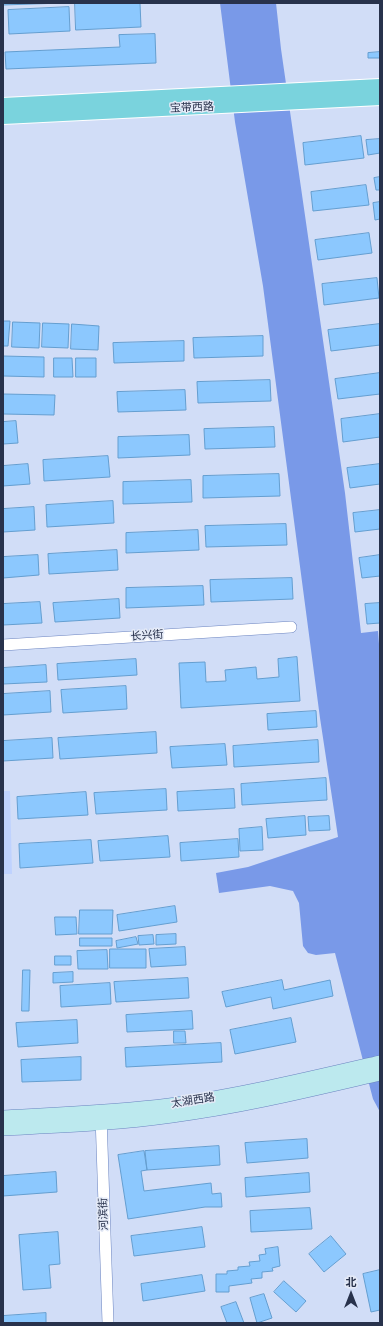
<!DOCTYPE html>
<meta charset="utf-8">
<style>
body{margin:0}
#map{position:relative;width:383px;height:1326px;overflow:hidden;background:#d1ddf7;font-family:"DM Sans","Noto Sans SC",sans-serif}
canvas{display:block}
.frame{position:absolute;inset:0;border:4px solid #28324c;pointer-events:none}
.north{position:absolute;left:331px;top:1274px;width:40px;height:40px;-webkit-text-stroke:3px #e4eaf7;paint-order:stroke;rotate:0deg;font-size:11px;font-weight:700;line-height:16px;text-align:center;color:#28324c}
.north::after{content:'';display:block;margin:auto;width:14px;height:18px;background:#28324c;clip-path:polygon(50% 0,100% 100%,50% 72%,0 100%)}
</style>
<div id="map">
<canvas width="383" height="1326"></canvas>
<div class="frame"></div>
<div class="north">北</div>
</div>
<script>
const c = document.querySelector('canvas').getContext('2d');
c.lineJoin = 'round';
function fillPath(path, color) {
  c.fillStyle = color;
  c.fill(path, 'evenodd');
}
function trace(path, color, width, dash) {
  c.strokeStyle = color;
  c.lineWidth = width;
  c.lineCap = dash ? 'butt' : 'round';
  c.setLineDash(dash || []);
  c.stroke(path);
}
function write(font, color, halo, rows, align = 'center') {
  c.font = font + ' "DM Sans","Noto Sans SC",sans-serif';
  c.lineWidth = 3;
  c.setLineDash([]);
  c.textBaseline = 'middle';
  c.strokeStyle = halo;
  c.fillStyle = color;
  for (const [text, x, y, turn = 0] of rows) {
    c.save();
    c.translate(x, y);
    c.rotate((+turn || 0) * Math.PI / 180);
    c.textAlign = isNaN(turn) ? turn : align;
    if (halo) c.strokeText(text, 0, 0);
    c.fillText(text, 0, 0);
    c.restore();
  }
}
fillPath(new Path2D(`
 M 3,791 L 10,791 L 12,874 L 3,874 Z`), '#bfd2fe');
fillPath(new Path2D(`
 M 220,3 L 276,3 L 281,49 L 345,493 L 361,633 L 378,631 L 380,657 L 380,1112 L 373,1099 L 335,953 L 316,955 L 308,953 L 303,946 L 299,903 L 293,891 L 270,886 L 219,893 L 216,873 L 248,867 L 338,837 L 320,718 L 263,286 L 235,122 Z`), '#7999e8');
const building = new Path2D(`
 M 3,3 L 63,3 L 3,5 Z
 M 75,3 L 140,3 L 141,27 L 76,30 Z
 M 69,7 L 70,31 L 9,34 L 8,10 Z
 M 155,34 L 156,63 L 6,69 L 5,52 L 120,47 L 119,35 Z
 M 380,52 L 380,58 L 368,58 L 368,53 Z
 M 361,136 L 364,158 L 305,165 L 303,143 Z
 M 380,139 L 380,153 L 368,155 L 366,140 Z
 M 380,177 L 380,190 L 376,190 L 374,178 Z
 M 366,185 L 369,205 L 313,211 L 311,192 Z
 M 380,202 L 380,219 L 375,220 L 373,203 Z
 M 369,233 L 372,253 L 318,260 L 315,240 Z
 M 377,278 L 379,298 L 324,305 L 322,284 Z
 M 3,321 L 10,321 L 8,346 L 3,346 Z
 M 13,322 L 40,323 L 39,348 L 12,347 Z
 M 43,323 L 69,324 L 68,348 L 42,347 Z
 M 72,324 L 99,326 L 98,350 L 71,349 Z
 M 380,324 L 380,345 L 331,351 L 328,330 Z
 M 263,336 L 263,356 L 194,358 L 193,338 Z
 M 184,341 L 184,361 L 114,363 L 113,343 Z
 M 3,356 L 44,357 L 44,377 L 3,376 Z
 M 54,358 L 72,358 L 73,377 L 54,377 Z
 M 76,358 L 96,358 L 96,377 L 76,377 Z
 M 380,373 L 380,394 L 338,399 L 335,379 Z
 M 270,380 L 271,401 L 198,403 L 197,382 Z
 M 185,390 L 186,410 L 118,412 L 117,392 Z
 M 3,394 L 55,395 L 54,415 L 3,414 Z
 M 380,414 L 380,437 L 343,442 L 341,419 Z
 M 16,421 L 18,443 L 3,444 L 3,422 Z
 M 274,427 L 275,447 L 205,449 L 204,429 Z
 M 189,435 L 190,455 L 118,458 L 118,437 Z
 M 108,456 L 110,477 L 44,481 L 43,460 Z
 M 28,464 L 30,484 L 3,486 L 3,466 Z
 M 380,464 L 380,484 L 350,488 L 347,468 Z
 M 279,474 L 280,496 L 203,498 L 203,476 Z
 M 191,480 L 192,502 L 123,504 L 123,482 Z
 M 113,501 L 114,523 L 47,527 L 46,505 Z
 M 34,507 L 35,530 L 3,532 L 3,509 Z
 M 380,510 L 380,529 L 355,532 L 353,513 Z
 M 286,524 L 287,545 L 206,547 L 205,526 Z
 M 198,530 L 199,550 L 126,553 L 126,533 Z
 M 117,550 L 118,570 L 49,574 L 48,554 Z
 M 38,555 L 39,575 L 3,578 L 3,557 Z
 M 380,555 L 380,576 L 362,578 L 359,558 Z
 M 292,578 L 293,599 L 211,602 L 210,580 Z
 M 203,586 L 204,605 L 126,608 L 126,588 Z
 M 119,599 L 120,618 L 55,622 L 53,603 Z
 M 40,602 L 42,623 L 3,625 L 3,604 Z
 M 380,603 L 380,623 L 367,624 L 365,604 Z
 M 297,657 L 300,701 L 181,708 L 179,663 L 205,662 L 206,682 L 226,681 L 225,670 L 256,667 L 257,679 L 279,677 L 278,659 Z
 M 136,659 L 137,675 L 58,680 L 57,664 Z
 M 46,665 L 47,682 L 3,684 L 3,668 Z
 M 126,686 L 127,709 L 63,713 L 61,690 Z
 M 50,691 L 51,712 L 3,715 L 3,694 Z
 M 316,711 L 317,727 L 268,730 L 267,714 Z
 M 156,732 L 157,753 L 60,759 L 58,738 Z
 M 52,738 L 53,758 L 3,761 L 3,741 Z
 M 318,740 L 319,762 L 234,767 L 233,746 Z
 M 225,744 L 227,765 L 172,768 L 170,747 Z
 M 326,778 L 327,800 L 242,805 L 241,784 Z
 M 166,789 L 167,810 L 96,814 L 94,793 Z
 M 234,789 L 235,808 L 178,811 L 177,792 Z
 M 86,792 L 88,815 L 18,819 L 17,797 Z
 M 305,816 L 306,835 L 268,838 L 266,819 Z
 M 329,816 L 330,830 L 309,831 L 308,817 Z
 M 262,827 L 263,850 L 240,851 L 239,829 Z
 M 168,836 L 170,857 L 100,861 L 98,841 Z
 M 238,839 L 239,857 L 181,861 L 180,843 Z
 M 91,840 L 93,863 L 20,868 L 19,844 Z
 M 175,906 L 177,922 L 119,931 L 117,915 Z
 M 80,910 L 113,910 L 112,934 L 79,934 Z
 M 55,917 L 76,917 L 77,934 L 56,935 Z
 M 176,934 L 176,944 L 156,945 L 156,935 Z
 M 153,935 L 154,944 L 139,945 L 138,936 Z
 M 136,937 L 138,944 L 117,948 L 116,941 Z
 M 80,938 L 112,938 L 112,946 L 80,946 Z
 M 185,947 L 186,965 L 151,967 L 149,949 Z
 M 110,949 L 146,949 L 146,968 L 110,968 Z
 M 107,950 L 108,969 L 78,969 L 77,951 Z
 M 55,956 L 71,956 L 71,965 L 55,965 Z
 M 23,970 L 30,970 L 29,1011 L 22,1011 Z
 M 73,972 L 73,982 L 53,983 L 53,973 Z
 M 188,978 L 189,998 L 116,1002 L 114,982 Z
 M 282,980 L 284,990 L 330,980 L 333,996 L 273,1009 L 271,997 L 226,1007 L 222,992 Z
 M 110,983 L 111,1004 L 61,1007 L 60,986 Z
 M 192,1011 L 193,1029 L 127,1032 L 126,1015 Z
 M 291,1018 L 296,1042 L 235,1054 L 230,1030 Z
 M 77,1020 L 78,1043 L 18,1047 L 16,1023 Z
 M 174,1031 L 185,1031 L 186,1043 L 174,1043 Z
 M 221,1043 L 222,1062 L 126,1067 L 125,1048 Z
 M 81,1057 L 81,1080 L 22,1082 L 21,1060 Z
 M 307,1139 L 308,1158 L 247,1163 L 245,1143 Z
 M 219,1146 L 220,1165 L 147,1170 L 145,1151 Z
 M 144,1151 L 147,1170 L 141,1171 L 144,1191 L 211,1183 L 212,1194 L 221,1193 L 222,1207 L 205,1207 L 128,1219 L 118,1155 Z
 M 56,1172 L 57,1192 L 3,1196 L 3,1176 Z
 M 309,1173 L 310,1192 L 246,1197 L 245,1178 Z
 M 310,1208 L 312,1229 L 251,1232 L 250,1211 Z
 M 202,1227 L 205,1247 L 134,1256 L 131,1236 Z
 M 58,1232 L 60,1264 L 49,1265 L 51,1288 L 23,1290 L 19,1235 Z
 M 331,1236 L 346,1254 L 324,1272 L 309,1254 Z
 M 278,1247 L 280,1266 L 272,1268 L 273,1271 L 262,1272 L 262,1278 L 251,1279 L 252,1283 L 229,1286 L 229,1292 L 216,1292 L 216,1274 L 227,1274 L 227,1271 L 238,1270 L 238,1267 L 250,1266 L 249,1262 L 260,1261 L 259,1255 L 266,1254 L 265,1249 Z
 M 380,1270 L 380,1310 L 371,1312 L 363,1274 Z
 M 202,1275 L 205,1291 L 143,1301 L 141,1284 Z
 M 284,1281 L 306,1301 L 296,1312 L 274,1292 Z
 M 264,1294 L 272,1318 L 257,1323 L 250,1298 Z
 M 236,1302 L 244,1323 L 227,1323 L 221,1307 Z
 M 46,1313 L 46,1323 L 3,1323 L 3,1316 Z`);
fillPath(building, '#8cc8fe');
trace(building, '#649ed0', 1);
const tertiary = new Path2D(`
 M 3,645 L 291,627
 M 101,1116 L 108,1323`);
const secondary = new Path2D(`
 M 3,1117 C 58,1114 114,1112 169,1105 C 240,1095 311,1078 380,1062
 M 3,1129 C 59,1126 116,1124 172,1116 C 242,1107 311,1090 380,1074`);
const primary = new Path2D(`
 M 3,105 L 380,86
 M 3,117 L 380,98`);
trace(tertiary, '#6b84c0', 12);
trace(secondary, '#6b84c0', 14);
trace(primary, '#fff', 16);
trace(tertiary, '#fff', 11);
trace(secondary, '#bce9ee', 13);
trace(primary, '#7ad3dd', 14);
write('11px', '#28324c', '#e4eaf7', [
 ["宝带西路",192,108,-2],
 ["长兴街",147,636,-4],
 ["太湖西路",193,1101,-9],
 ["河滨街",104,1214,-92]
]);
</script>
